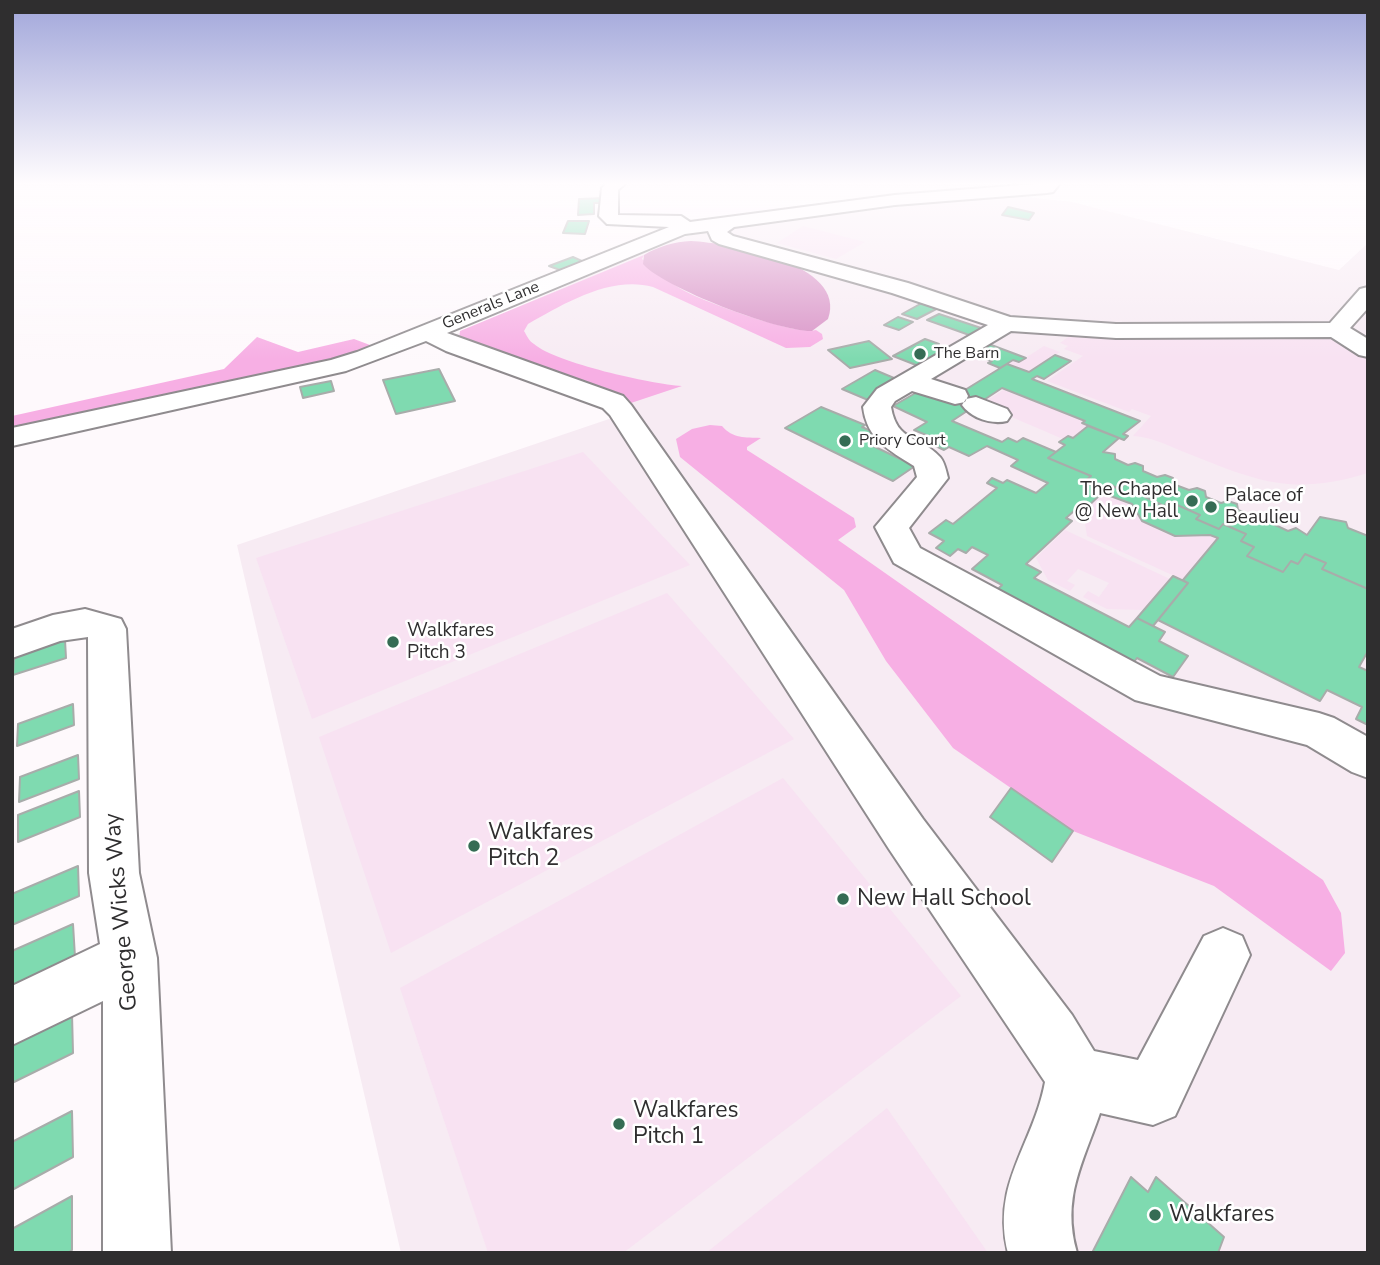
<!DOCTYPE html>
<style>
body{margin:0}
#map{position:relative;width:1380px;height:1265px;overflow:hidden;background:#fef9fc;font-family:"Nunito Sans",sans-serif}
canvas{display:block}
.frame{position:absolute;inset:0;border:14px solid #2f2e2f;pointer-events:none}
</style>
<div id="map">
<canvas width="1380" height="1265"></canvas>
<div class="frame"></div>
</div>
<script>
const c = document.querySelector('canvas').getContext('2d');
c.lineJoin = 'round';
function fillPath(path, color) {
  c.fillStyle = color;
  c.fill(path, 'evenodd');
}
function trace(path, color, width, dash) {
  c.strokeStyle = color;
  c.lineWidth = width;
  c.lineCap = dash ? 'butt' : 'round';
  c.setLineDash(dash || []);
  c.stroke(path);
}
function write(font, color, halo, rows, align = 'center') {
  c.font = font + ' "Nunito Sans",sans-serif';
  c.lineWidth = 5;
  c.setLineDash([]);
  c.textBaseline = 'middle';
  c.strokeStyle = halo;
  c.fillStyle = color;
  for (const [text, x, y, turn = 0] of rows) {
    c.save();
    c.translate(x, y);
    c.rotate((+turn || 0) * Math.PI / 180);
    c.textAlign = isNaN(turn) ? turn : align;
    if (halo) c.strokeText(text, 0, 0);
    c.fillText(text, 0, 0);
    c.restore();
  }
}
fillPath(new Path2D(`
 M 1000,194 L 1072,202 L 1339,270 L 1368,243 L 1368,1253 L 401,1253 L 237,545 L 612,418 L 608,395 L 450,337 L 672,239 L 724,229 Z`), '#f7ebf3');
fillPath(new Path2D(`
 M 803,226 L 865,242 L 836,259 L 777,243 Z
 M 1312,334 L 1346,344 L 1368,356 L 1368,473 C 1293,496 1259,482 1189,454 C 1171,447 1153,437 1133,436 L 1151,416 L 1132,409 L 1129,412 L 1047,381 L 1083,356 L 1064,349 L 1068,346 L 1060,343 L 1071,335 Z
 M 1044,346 L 1060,352 L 1029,372 L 1007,364 L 1013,360 L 1019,362 Z
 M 1005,389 L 1085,421 L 1083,424 L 1088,426 L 1073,438 L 1068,436 L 1063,439 L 981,404 Z
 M 583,452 L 690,565 L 312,719 L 256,558 Z
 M 1110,496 L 1132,504 C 1141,520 1155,531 1174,536 C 1189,539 1203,532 1218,538 L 1183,580 L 1087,536 L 1084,517 L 1090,511 L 1085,509 L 1097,498 Z
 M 1065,530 L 1170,579 L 1144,610 L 1107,609 L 1083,597 L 1088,591 L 1099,597 L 1109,583 L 1078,569 L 1067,581 L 1075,585 L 1070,591 L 1048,580 L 1036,558 Z
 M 667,593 L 794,739 L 391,953 L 319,737 Z
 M 783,778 L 961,996 L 623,1253 L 488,1253 L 400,988 Z
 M 887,1108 L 988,1253 L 706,1253 Z`), '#f8e2f2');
fillPath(new Path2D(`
 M 644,255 L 642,259 C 655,269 667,281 681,289 C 701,301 797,336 816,330 L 822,334 L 823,339 L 810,347 L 786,348 L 653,287 C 611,275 563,304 528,324 L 524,331 C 527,336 529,341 534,344 C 556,363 651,384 682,386 L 628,404 L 459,341 L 460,331 Z
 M 257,337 L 298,352 L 354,339 L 370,345 L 370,350 L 343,361 L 12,433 L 12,416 L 224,369 Z
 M 710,425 L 722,426 C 733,439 745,437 761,438 L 747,447 L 747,450 L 854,518 L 856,527 L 838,540 L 1323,880 L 1341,913 L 1345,953 L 1331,971 L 1214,886 L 1073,831 L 953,748 L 886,661 L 844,590 L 680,457 L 676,439 L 692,429 Z`), '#f7afe4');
fillPath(new Path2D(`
 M 691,241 C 728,243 848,263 828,319 L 812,331 C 779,332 664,288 643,264 L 644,255 C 659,246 674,242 691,241 Z`), '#d892c6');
const building = new Path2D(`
 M 604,198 L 604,203 L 594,203 L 594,214 L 578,215 L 579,199 Z
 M 1008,207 L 1034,213 L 1029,220 L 1002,215 Z
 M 568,221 L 589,221 L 585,234 L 563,233 Z
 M 573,257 L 584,262 L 560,270 L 549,266 Z
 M 929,299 L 944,305 L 917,319 L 902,314 Z
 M 939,314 L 984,329 L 972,336 L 927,320 Z
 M 898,317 L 913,322 L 899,330 L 884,325 Z
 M 925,339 L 939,344 L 934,346 L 947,352 L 921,367 L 893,356 Z
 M 869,341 L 892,359 L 850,368 L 828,350 Z
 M 986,343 L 1026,358 L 1019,362 L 1013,360 L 1000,368 L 988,363 L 992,361 L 970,353 Z
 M 1055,355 L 1071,361 L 1044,379 L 1037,376 L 1032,379 L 1140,421 L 1123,434 L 1128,436 L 1124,440 L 1082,423 L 1085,421 L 1002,388 L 952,421 L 1002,442 L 1008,438 L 1017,442 L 1023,438 L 1056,452 L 1048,458 L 1091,476 L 1084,482 L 1104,491 L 1080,514 L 1074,511 L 1066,518 L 1072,521 L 1026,564 L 1041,572 L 1034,578 L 1129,627 L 1137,618 L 1165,632 L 1159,641 L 1188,656 L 1173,677 L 1137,658 L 1130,667 L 997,590 L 1002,585 L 972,569 L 988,555 L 972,547 L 966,553 L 958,549 L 950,556 L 936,548 L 944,541 L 929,533 L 946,520 L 953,524 L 997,488 L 987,483 L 992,478 L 1003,483 L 1007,480 L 1036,493 L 1048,483 L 1011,466 L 1018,460 L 987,446 L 969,456 L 949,447 L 944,450 L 925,441 L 931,437 L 914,430 L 927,422 L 893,406 L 926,387 L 952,398 L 1007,364 L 1029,372 Z
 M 439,369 L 455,401 L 396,414 L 383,380 Z
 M 875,370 L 901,381 L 868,400 L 842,389 Z
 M 331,381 L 334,391 L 303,398 L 300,387 Z
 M 821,407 L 865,425 L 862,427 L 884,437 L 871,445 L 915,466 L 893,481 L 785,428 Z
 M 1088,426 L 1119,438 L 1103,452 L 1115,454 L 1115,459 L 1128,465 L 1135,463 L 1143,466 L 1143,471 L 1157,477 L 1165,475 L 1173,478 L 1173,484 L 1189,490 L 1197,488 L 1205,491 L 1206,497 L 1221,503 L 1228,501 L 1237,504 L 1238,510 L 1255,517 L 1262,514 L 1271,518 L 1273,524 L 1288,531 L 1296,528 L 1307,535 L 1320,517 L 1346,522 L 1348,528 L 1368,536 L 1368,589 L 1322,569 L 1326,563 L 1305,554 L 1298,564 L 1291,561 L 1283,572 L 1247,556 L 1254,547 L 1241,541 L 1246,534 L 1223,524 L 1219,529 L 1196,519 L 1200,515 L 1168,501 L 1164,506 L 1145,497 L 1149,493 L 1126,483 L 1119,489 L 1111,485 L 1104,491 L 1084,482 L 1091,476 L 1048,458 L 1065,445 L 1059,442 L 1068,436 L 1073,438 Z
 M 1126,483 L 1149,493 L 1145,497 L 1164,506 L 1168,501 L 1200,515 L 1196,519 L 1219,529 L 1223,524 L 1246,534 L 1241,541 L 1254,547 L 1247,556 L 1283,572 L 1291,561 L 1298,564 L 1305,554 L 1326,563 L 1322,569 L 1368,589 L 1368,651 L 1359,667 L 1368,671 L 1368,725 L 1356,719 L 1362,707 L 1327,690 L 1320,701 L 1158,620 L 1188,583 L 1183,580 L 1218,538 L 1210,535 L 1175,536 L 1142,521 L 1132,504 L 1105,494 L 1114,487 L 1119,489 Z
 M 1173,576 L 1188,583 L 1153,626 L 1137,618 Z
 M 65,640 L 66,658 L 13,675 L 14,656 Z
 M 73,704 L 74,725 L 17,746 L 18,724 Z
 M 78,755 L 79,779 L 19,802 L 20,777 Z
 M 1011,788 L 1073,831 L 1052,862 L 990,817 Z
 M 79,791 L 80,817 L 18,842 L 18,815 Z
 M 78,866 L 79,896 L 12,925 L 12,894 Z
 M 73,924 L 75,957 L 12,986 L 12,951 Z
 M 72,1014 L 73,1053 L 12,1083 L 12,1042 Z
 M 72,1111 L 73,1157 L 12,1190 L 12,1142 Z
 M 1131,1177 L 1148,1192 L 1156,1177 L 1224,1237 L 1218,1253 L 1092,1253 Z
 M 72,1196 L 72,1250 L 68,1253 L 12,1253 L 12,1229 Z`);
fillPath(building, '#7fdab0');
trace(building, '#a8acaa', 2);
const minor = new Path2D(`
 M 608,182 L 627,182 L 618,190 L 618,215 L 681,216 L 690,222 L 895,195 L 1061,182 L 1053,192 L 1047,193 L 895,205 L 734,227 L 727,232 L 733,236 L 908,283 L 1010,317 L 1116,324 L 1330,323 L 1360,289 L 1368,287 L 1368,308 L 1350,328 L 1368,339 L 1368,357 L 1359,355 L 1331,337 L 1116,338 L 1011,331 L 931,379 L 965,390 L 968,396 L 965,402 L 955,404 L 912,391 L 895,401 L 891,407 C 897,443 920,435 940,457 C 945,463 946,471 948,478 L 909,528 L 920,548 L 1160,676 L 1319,713 L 1334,718 L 1368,737 L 1368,778 L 1352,772 L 1307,745 L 1135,700 L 894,563 L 875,527 L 917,477 L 914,466 C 889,450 867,440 863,407 L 877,389 L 988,325 L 892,293 L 719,244 L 712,240 L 708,231 L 685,234 L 447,333 L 623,396 L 631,405 L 923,819 L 1072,1015 L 1094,1051 L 1138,1060 L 1204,936 L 1223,928 L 1242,936 L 1250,955 L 1175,1116 L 1153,1125 L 1100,1113 C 1083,1163 1061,1198 1077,1253 L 1008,1253 C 991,1183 1033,1146 1045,1082 L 889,849 L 610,415 L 603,408 L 446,351 L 426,341 L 346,371 L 12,446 L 12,428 L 331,360 L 357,352 L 669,227 L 607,224 L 599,216 L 602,188 Z
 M 976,397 L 1007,409 L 1011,415 L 1007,421 C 992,425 971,418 962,405 L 966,399 Z
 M 85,609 L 121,619 L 126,629 L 139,873 L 157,958 L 171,1253 L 103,1253 L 103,1001 L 12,1045 L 12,986 L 100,944 L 89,873 L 88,637 L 60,641 L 12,658 L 12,629 L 53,615 Z`);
trace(minor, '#8f8b8e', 4);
fillPath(minor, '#fff');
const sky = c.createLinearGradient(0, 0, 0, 359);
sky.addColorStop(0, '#a1a6da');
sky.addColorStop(0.51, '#fffcfe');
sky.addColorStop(1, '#fffcfe00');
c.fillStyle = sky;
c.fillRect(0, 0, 1380, 359);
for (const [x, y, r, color] of [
 [920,354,7,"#356c54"],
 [845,441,7,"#356c54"],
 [1192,501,7,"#356c54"],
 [1211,507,7,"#356c54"],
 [393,642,7,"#356c54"],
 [474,846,7,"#356c54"],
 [843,899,7,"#356c54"],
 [619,1124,7,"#356c54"],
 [1155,1215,7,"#356c54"]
]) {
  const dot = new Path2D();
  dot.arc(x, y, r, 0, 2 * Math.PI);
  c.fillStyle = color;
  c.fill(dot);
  trace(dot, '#fff', 2.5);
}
write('16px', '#2f2e2f', '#fff', [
 ["Generals Lane",491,306,-22]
]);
write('16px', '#2f2e2f', '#fff', [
 ["The Barn",934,354],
 ["Priory Court",859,441]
], 'left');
write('19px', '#2f2e2f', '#fff', [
 ["The Chapel",1178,490,"right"],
 ["@ New Hall",1178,512,"right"],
 ["Palace of",1225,496],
 ["Beaulieu",1225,518],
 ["Walkfares",407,631],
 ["Pitch 3",407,653]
], 'left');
write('23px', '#2f2e2f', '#fff', [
 ["Walkfares",488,833],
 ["Pitch 2",488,859],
 ["New Hall School",857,899],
 ["Walkfares",633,1111],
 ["Pitch 1",633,1137],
 ["Walkfares",1169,1215]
], 'left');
write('23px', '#2f2e2f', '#fff', [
 ["George Wicks Way",122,912,-95]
]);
</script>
